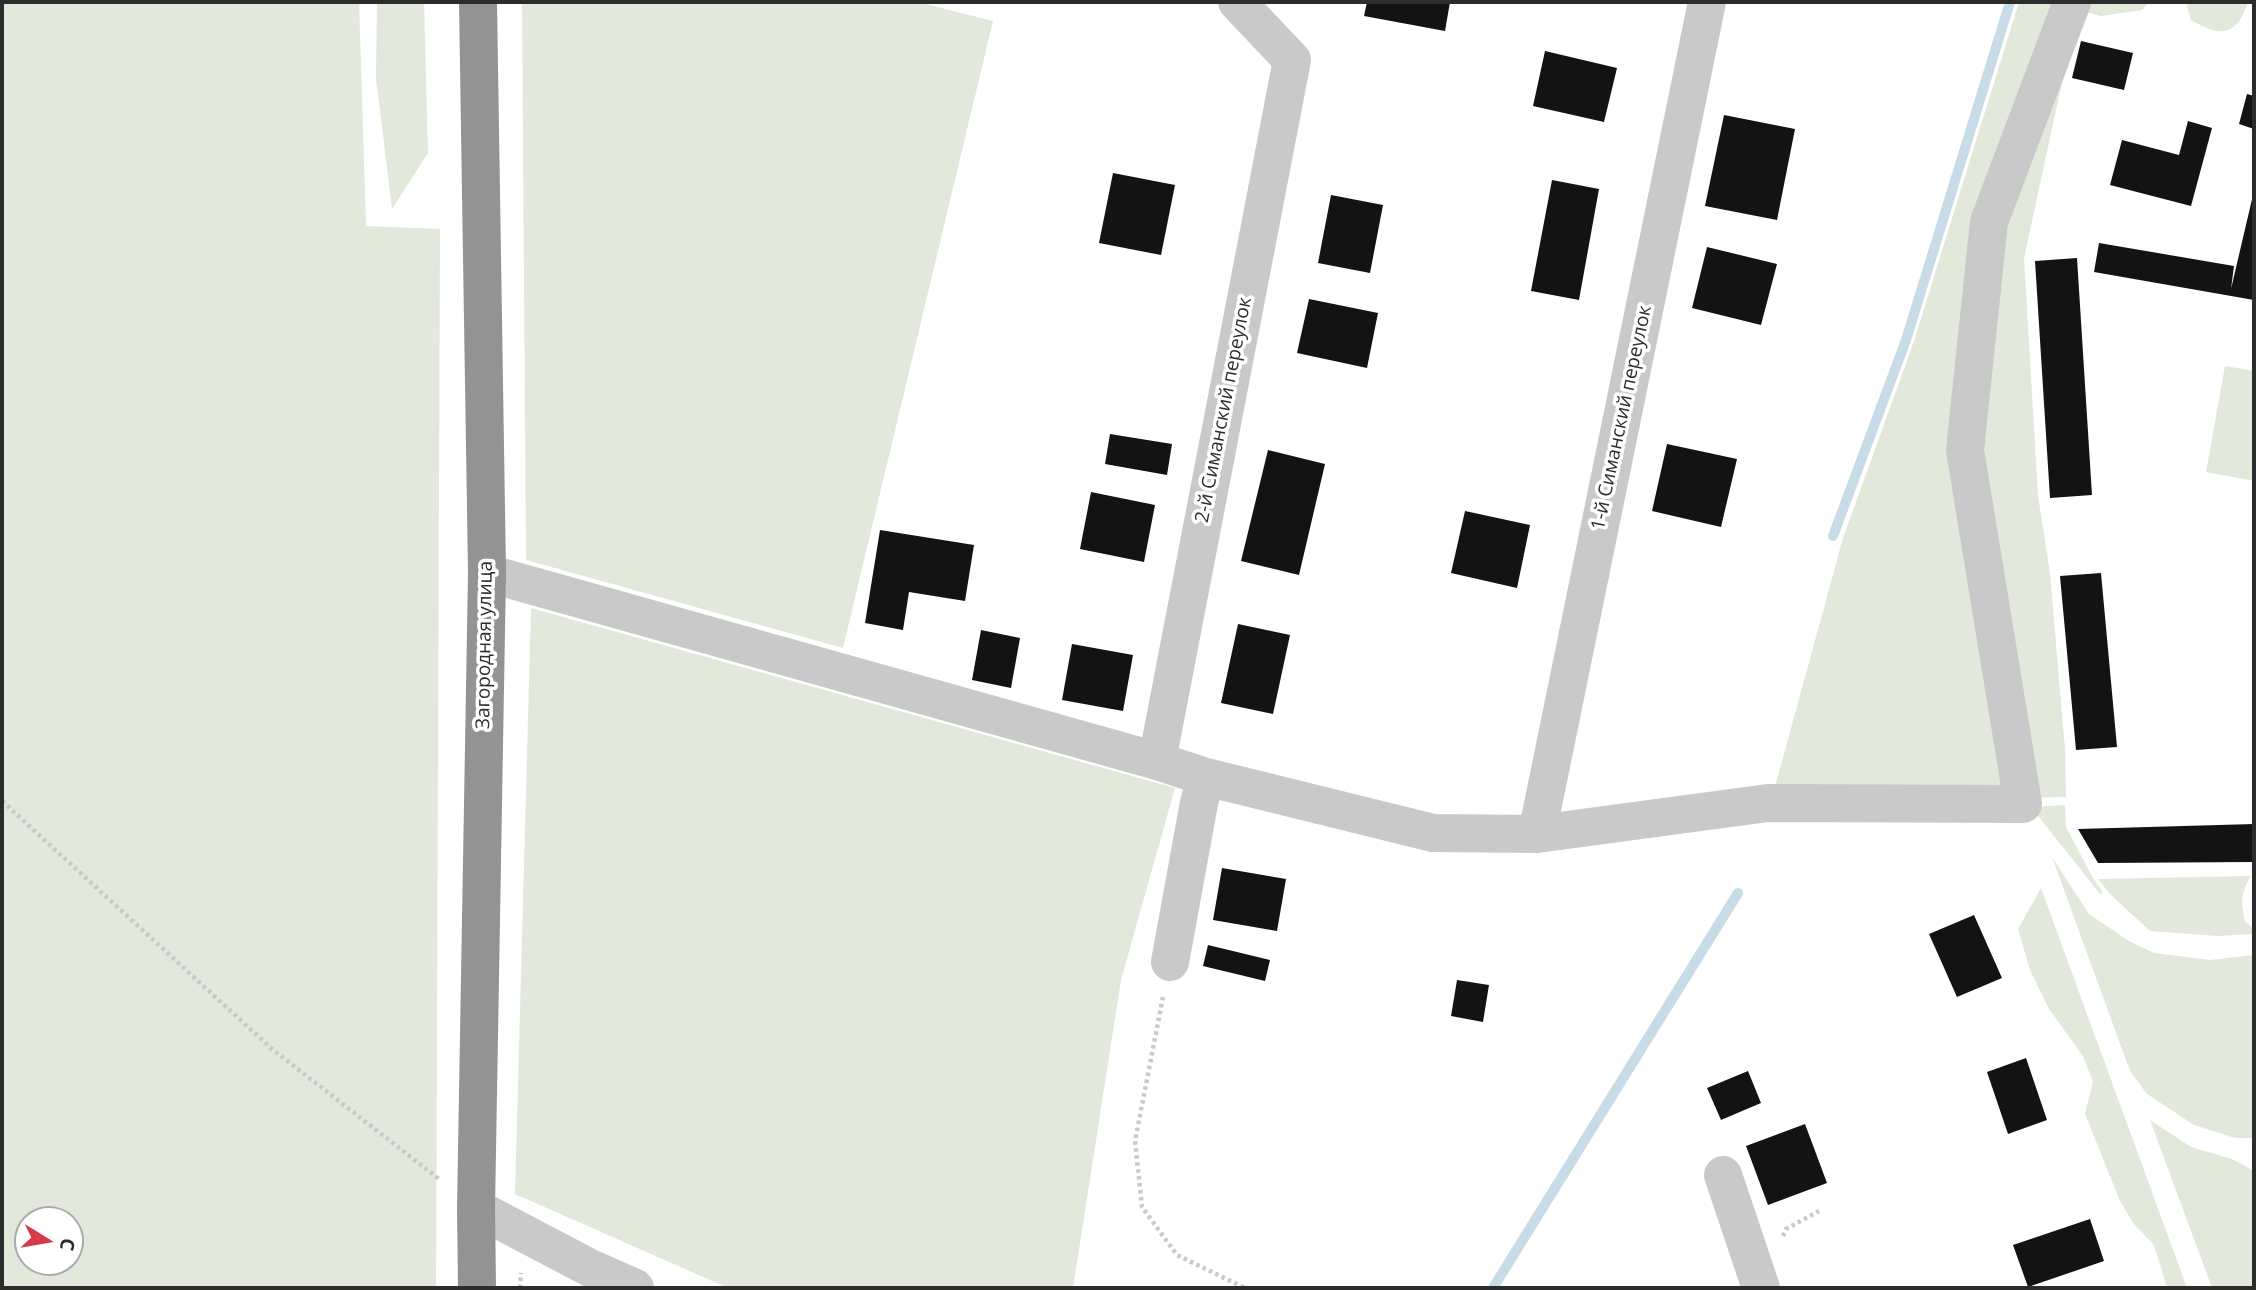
<!DOCTYPE html>
<meta charset="utf-8">
<style>
body{margin:0}
#map{position:relative;width:2256px;height:1290px;overflow:hidden;background:#fff;font-family:"Open Sans",sans-serif}
canvas{display:block}
.frame{position:absolute;inset:0;border:4px solid #2c2c2c;pointer-events:none}
.north{position:absolute;left:14px;top:1206px;width:70px;height:70px;box-sizing:border-box;background:#fff;border:2px solid #ababab;border-radius:50%;rotate:101deg;font-size:19px;font-weight:700;line-height:28px;text-align:center;color:#2c2c2c}
.north::after{content:'';display:block;margin:auto;width:24px;height:32px;background:#d63b4a;clip-path:polygon(50% 0,100% 100%,50% 72%,0 100%)}
</style>
<div id="map">
<canvas width="2256" height="1290"></canvas>
<div class="frame"></div>
<div class="north">С</div>
</div>
<script>
const c = document.querySelector('canvas').getContext('2d');
c.lineJoin = 'round';
function fillPath(path, color) {
  c.fillStyle = color;
  c.fill(path, 'evenodd');
}
function trace(path, color, width, dash) {
  c.strokeStyle = color;
  c.lineWidth = width;
  c.lineCap = dash ? 'butt' : 'round';
  c.setLineDash(dash || []);
  c.stroke(path);
}
function write(font, color, halo, rows, align = 'center') {
  c.font = font + ' "Open Sans",sans-serif';
  c.lineWidth = 7;
  c.setLineDash([]);
  c.textBaseline = 'middle';
  c.strokeStyle = halo;
  c.fillStyle = color;
  for (const [text, x, y, turn = 0] of rows) {
    c.save();
    c.translate(x, y);
    c.rotate((+turn || 0) * Math.PI / 180);
    c.textAlign = isNaN(turn) ? turn : align;
    if (halo) c.strokeText(text, 0, 0);
    c.fillText(text, 0, 0);
    c.restore();
  }
}
fillPath(new Path2D(`
 M 2,2 L 359,2 L 366,226 L 440,229 L 436,1288 L 2,1288 ZM 28,1220 L 70,1220 L 70,1262 L 28,1262 Z
 M 377,2 L 424,2 L 428,153 L 392,209 L 376,78 Z
 M 522,2 L 918,2 L 993,21 L 843,648 L 526,560 Z
 M 2019,2 L 2063,2 L 1982,220 L 1956,449 L 2014,795 L 1773,794 L 1843,538 L 1914,341 Z
 M 2085,2 L 2149,2 L 2142,10 L 2101,16 L 2082,11 Z
 M 2186,2 L 2248,2 C 2237,36 2221,38 2191,20 Z
 M 2073,32 L 2024,258 L 2038,495 L 2050,574 L 2065,749 L 2066,797 L 2027,798 L 1971,450 L 1993,223 Z
 M 2225,366 L 2254,371 L 2254,481 L 2206,472 Z
 M 531,608 L 1175,788 L 1121,980 L 1073,1288 L 728,1288 L 515,1194 Z
 M 2065,805 L 2066,827 L 2093,878 L 2103,892 L 2100,894 L 2031,807 Z
 M 2052,857 L 2089,914 L 2129,941 L 2154,953 L 2210,960 L 2254,955 L 2254,1138 L 2235,1138 L 2194,1125 L 2147,1094 L 2130,1071 Z
 M 2251,876 C 2240,894 2241,902 2245,922 L 2254,928 L 2254,934 L 2217,936 L 2150,931 L 2111,895 L 2098,879 Z
 M 2041,888 L 2187,1288 L 2167,1288 L 2154,1245 L 2133,1223 L 2120,1201 L 2085,1114 L 2093,1082 L 2083,1056 L 2049,1009 L 2030,970 L 2018,929 Z
 M 2150,1120 L 2191,1147 L 2232,1159 L 2254,1171 L 2254,1288 L 2212,1288 Z`), '#e2e9db');
trace(new Path2D(`
 M 1833,536 L 1906,340 L 2010,2
 M 1493,1288 L 1738,893`), '#c8dce7', 10);
fillPath(new Path2D(`
 M 1367,2 L 1450,2 L 1445,31 L 1364,16 Z
 M 2081,41 L 2133,53 L 2124,90 L 2072,78 Z
 M 1545,51 L 1617,68 L 1604,122 L 1533,106 Z
 M 2247,94 L 2254,96 L 2254,129 L 2239,124 Z
 M 1724,115 L 1795,129 L 1777,220 L 1705,206 Z
 M 2188,121 L 2212,128 L 2191,206 L 2110,185 L 2122,140 L 2179,155 Z
 M 1113,173 L 1175,185 L 1161,255 L 1099,243 Z
 M 1552,180 L 1599,189 L 1579,300 L 1531,291 Z
 M 1331,195 L 1383,205 L 1370,273 L 1318,263 Z
 M 2253,195 L 2254,300 L 2094,272 L 2099,243 L 2234,266 L 2231,289 Z
 M 1707,247 L 1777,264 L 1761,325 L 1692,308 Z
 M 2077,258 L 2092,495 L 2050,498 L 2035,261 Z
 M 1309,299 L 1378,313 L 1367,368 L 1297,353 Z
 M 1110,434 L 1172,444 L 1167,475 L 1105,464 Z
 M 1667,444 L 1737,459 L 1721,527 L 1652,511 Z
 M 1268,450 L 1325,464 L 1299,575 L 1241,561 Z
 M 1091,492 L 1155,505 L 1144,562 L 1080,549 Z
 M 1465,511 L 1530,525 L 1517,588 L 1451,573 Z
 M 880,530 L 974,545 L 965,601 L 909,592 L 903,630 L 865,623 Z
 M 2101,573 L 2117,747 L 2076,750 L 2060,576 Z
 M 1238,624 L 1290,635 L 1273,714 L 1221,703 Z
 M 981,630 L 1020,638 L 1011,688 L 972,680 Z
 M 1072,644 L 1133,655 L 1123,711 L 1062,700 Z
 M 2254,824 L 2254,862 L 2098,863 L 2078,829 Z
 M 1222,868 L 1286,879 L 1277,931 L 1213,920 Z
 M 1974,915 L 2002,978 L 1957,997 L 1929,934 Z
 M 1208,945 L 1270,960 L 1265,981 L 1203,966 Z
 M 1457,980 L 1489,985 L 1483,1022 L 1451,1016 Z
 M 2026,1058 L 2047,1120 L 2008,1134 L 1987,1072 Z
 M 1748,1071 L 1761,1103 L 1721,1120 L 1707,1088 Z
 M 1805,1124 L 1827,1183 L 1768,1205 L 1746,1146 Z
 M 2090,1219 L 2104,1261 L 2028,1287 L 2013,1245 Z`), '#131313');
trace(new Path2D(`
 M 2,801 L 272,1049 L 439,1179
 M 1163,997 L 1135,1141 L 1142,1207 L 1177,1255 L 1245,1288
 M 1783,1236 L 1786,1229 L 1819,1211
 M 520,1288 L 521,1273`), '#c9c9c9', 4.5, [3.5, 3.5]);
trace(new Path2D(`
 M 487,573 L 1157,761 L 1206,777 L 1433,833 L 1537,834 L 1768,803 L 2023,804 L 1965,450 L 1989,222 L 2072,2
 M 1157,761 L 1292,60 L 1237,2
 M 1537,834 L 1707,2
 M 1170,962 L 1199,803 L 1206,777
 M 1723,1175 L 1761,1288
 M 476,1208 L 592,1269 L 635,1288`), '#c9c9c9', 38);
trace(new Path2D(`
 M 477,1288 L 476,1208 L 487,573 L 478,2`), '#939393', 38);
write('19px', '#2c2c2c', '#fff', [
 ["2-й Симанский переулок",1224,410,-79],
 ["1-й Симанский переулок",1622,418,-78],
 ["Загородная улица",485,645,-89]
]);
</script>
